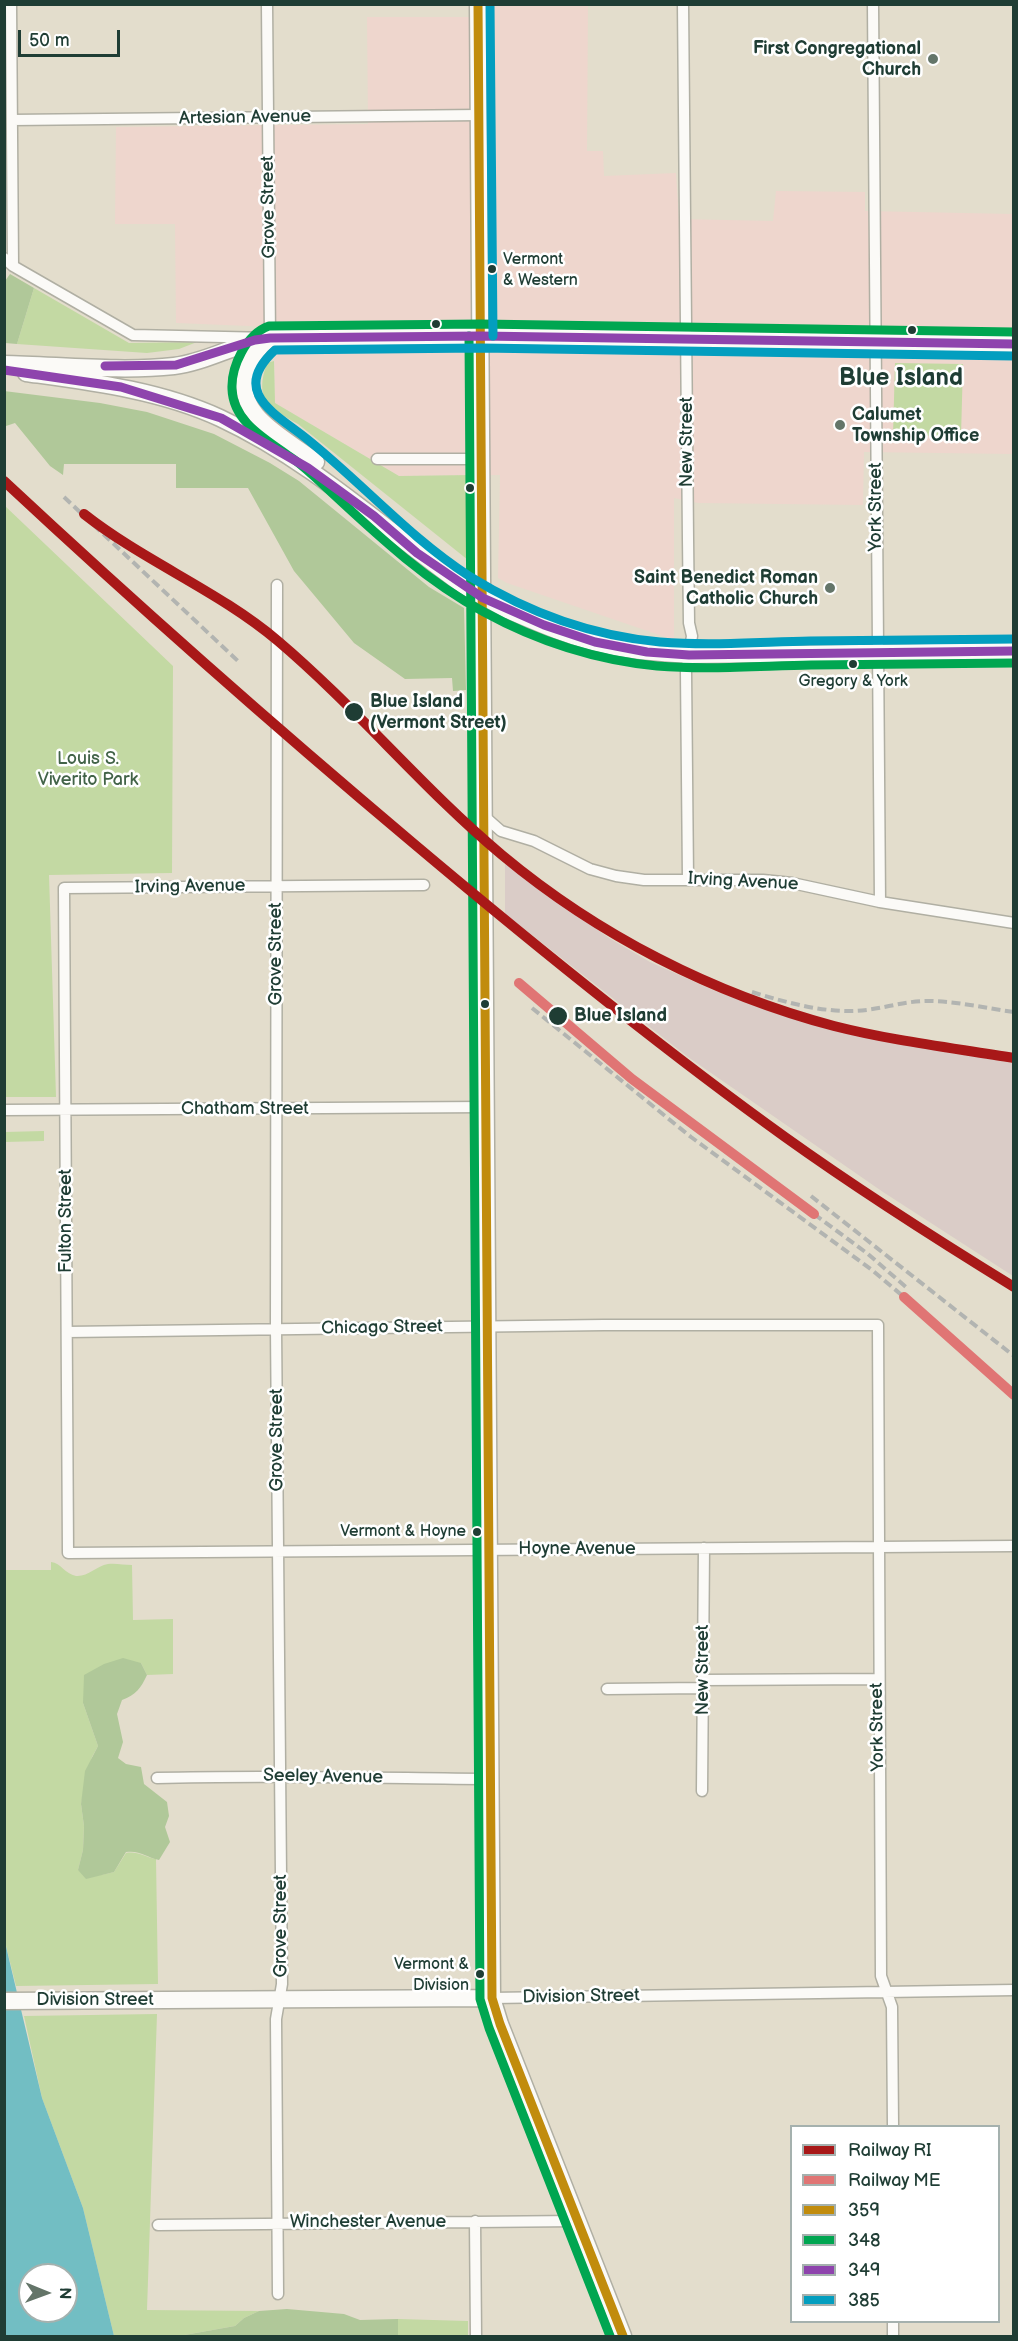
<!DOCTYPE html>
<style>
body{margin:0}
#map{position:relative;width:1018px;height:2341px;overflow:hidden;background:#e3ddcc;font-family:"Balsamiq Sans",sans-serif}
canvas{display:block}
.frame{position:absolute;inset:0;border:6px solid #1f3d34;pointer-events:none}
.legend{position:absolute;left:790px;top:2125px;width:210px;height:198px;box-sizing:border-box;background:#fff;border:2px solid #a5b1ae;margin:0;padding:8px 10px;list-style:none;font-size:18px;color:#1f3d34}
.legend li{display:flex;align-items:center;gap:12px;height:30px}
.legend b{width:30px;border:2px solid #a5b1ae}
.north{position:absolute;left:18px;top:2263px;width:60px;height:60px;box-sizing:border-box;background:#fff;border:2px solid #a5b1ae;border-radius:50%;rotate:91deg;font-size:16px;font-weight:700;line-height:24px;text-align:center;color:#1f3d34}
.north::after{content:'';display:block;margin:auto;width:21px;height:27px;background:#647569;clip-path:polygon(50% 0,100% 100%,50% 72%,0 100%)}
.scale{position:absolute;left:18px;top:30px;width:102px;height:27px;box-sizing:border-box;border:3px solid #1f3d34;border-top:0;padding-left:8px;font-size:18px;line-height:21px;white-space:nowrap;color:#1f3d34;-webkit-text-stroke:4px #fff;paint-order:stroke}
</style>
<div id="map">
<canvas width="1018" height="2341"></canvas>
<div class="frame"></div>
<ul class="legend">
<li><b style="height:8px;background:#a81818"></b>Railway RI</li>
<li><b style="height:8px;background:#e07574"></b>Railway ME</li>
<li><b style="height:8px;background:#c18c0d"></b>359</li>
<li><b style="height:8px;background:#00a651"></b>348</li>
<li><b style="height:8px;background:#8e44ad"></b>349</li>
<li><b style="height:8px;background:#039ebf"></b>385</li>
</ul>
<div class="north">N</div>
<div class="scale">50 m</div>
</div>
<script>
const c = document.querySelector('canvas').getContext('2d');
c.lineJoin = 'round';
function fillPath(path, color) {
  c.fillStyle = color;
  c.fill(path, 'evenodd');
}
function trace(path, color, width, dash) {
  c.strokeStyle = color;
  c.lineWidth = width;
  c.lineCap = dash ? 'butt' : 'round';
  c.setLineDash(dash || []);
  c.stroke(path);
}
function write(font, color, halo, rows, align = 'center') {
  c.font = font + ' "Balsamiq Sans",sans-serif';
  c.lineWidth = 5;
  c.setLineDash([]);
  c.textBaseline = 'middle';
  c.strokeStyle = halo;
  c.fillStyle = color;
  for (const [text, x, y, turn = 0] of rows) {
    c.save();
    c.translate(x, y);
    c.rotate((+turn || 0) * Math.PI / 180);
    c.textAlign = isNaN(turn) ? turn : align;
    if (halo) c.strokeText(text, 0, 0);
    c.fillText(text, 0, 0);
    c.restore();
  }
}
fillPath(new Path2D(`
 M 493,5 L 588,5 L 587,151 L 603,151 L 604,176 L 676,173 L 679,219 L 773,221 L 776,191 L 865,192 L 865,211 L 1013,214 L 1013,454 L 864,452 L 863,505 L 698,503 L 674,498 L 674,640 L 507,583 L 498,578 L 500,475 L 399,476 L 275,403 L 274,327 L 176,323 L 175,224 L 115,224 L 116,127 L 368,124 L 367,17 L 493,17 Z`), '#eed6cd');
fillPath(new Path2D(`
 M 505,864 L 609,938 L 650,962 L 713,990 L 769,1011 L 821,1027 L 863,1037 L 1013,1063 L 1013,1276 L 883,1192 L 688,1057 L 505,914 Z`), '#daccc7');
fillPath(new Path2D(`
 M 34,288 L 129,343 L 197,342 L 179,349 L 147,353 L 17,344 Z
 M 274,361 L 275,403 L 399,476 L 472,475 L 473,564 L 298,424 C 268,407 254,400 267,363 Z
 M 895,363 L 963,364 L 961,436 L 893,435 Z
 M 4,505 L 173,666 L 172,873 L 49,875 L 56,1097 L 5,1097 Z
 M 44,1131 L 44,1141 L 5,1142 L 5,1132 Z
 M 51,1562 C 61,1563 65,1574 76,1576 C 88,1577 96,1566 108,1564 C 116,1563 124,1565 132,1565 L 133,1620 L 173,1619 L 173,1674 L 147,1675 L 141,1663 L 83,1703 L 98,1746 L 92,1757 L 81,1804 L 84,1826 L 83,1850 L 78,1870 L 101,1875 L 114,1872 L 126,1853 C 138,1851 144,1857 156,1859 L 158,1984 L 16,1986 L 4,1938 L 4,1570 L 51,1570 Z
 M 157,2014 L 147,2310 L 259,2311 L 244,2318 L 235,2326 L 179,2336 L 114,2336 L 83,2208 L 42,2098 L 24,2016 Z
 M 398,2319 L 468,2321 L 468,2336 L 398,2336 Z`), '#c3d9a3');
fillPath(new Path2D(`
 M 10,274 L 34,288 L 17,344 L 5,343 L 5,281 Z
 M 4,391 L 100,403 L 147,412 L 214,434 L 270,463 L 299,481 L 429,587 L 464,608 L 466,690 L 453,691 L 452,678 L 405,679 L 354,643 L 294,571 L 248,488 L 176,488 L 176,464 L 64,464 L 63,475 L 50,466 L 15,423 L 6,426 L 5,424 Z
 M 123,1658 L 141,1663 L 147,1675 C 141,1688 136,1695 122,1700 L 117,1714 L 123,1742 L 118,1758 L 126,1764 L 141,1767 L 144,1784 L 167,1802 L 169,1816 L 165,1827 L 170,1842 L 159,1860 C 146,1857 140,1850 126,1852 L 114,1872 L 86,1879 L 78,1870 L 83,1850 L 84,1826 L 81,1804 L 85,1771 L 98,1746 L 83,1703 L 84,1675 L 104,1664 Z
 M 287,2309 L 344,2314 L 360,2320 L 398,2319 L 398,2336 L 179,2336 L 235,2326 L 244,2318 L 259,2311 Z`), '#b0c899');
fillPath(new Path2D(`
 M 4,1938 L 42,2098 L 83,2208 L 114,2336 L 5,2336 ZM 30,2275 L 66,2275 L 66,2311 L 30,2311 Z`), '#72bec3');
const street = new Path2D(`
 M 11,4 L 13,266
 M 683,4 L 688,539 L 689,623 L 692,636 L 686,672 L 688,879
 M 873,4 L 880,902
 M 12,120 L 479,115
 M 4,258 L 13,266 L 133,335 L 270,338 L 267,4
 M 377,459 L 481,459
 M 277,585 L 276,1329 L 282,1984 L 276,2019 L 278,2294
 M 484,816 L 501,831 L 534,841 L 590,869 L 616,876 L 644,880 L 763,880 L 792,883 L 880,902 L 1014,923
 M 424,885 L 64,888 L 68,1553 L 1014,1546
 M 4,1110 L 486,1107
 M 67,1332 L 604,1325 L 878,1325 L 881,1976 L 892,2007 L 893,2126
 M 703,1680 L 878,1679
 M 607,1689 L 703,1688
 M 157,1778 C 268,1775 379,1778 490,1779
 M 702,1791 L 704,1548
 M 492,1998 L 1014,1990
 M 475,2221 L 476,2336
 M 158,2225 L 578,2221
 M 893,2322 L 893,2336`);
const secondary = new Path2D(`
 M 478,4 L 492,1998 L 500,2024 L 623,2336
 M 270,338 C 258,347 251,357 246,372 C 233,416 288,439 316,462
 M 4,364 C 58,365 121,372 174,366 C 207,362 237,343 270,338 L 481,336 L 1014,344
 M 26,373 C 91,382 159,390 220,418 C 312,461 383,528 464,586
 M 507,610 C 540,624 574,639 609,646 C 635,652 662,653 689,655 L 1014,651
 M 4,2001 L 492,1998`);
trace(street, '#b0afa3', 13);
trace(secondary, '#b0afa3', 19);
trace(street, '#fbfaf7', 10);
trace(secondary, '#fbfaf7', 16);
trace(new Path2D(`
 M 64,497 L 239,662
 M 752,992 C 785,1002 819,1012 855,1011 C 879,1010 903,1001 927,1001 C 956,1001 985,1008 1014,1012
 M 532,1008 L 691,1137 L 872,1270 L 904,1297
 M 811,1196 L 1014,1356
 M 814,1214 L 868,1254 L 906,1287`), '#b2b4b1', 4, [9, 4.5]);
const secondaryBridge = new Path2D(`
 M 464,586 L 507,610`);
trace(secondaryBridge, '#b0afa3', 19, []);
trace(secondaryBridge, '#fbfaf7', 16);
trace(new Path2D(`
 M 478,4 L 492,1998 L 500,2024 L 623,2336`), '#c18c0d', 9);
trace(new Path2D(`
 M 1014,332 L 481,324 L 269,326 C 246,334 231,367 232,389 C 233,422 266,439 289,456 C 300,463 309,472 319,481 C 371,529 421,578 484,612 C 537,641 597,660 657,666 C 708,670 760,666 811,665 C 879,664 946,664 1014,663
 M 469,336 L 480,1999 L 489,2028 L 610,2336`), '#00a651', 9);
trace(new Path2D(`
 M 105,366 L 176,365 L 255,340 L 270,338 L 481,336 L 1014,344
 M 4,370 L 121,387 L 221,418 L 308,468 L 374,516 L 417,553 L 483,598 L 544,625 L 595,642 L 647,652 L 689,655 L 1014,651`), '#8e44ad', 9);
trace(new Path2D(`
 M 490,4 L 493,336
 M 1014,356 L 481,348 L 275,350 C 229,392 276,414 307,439 C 362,483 409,537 469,576 C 527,612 593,636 660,642 C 710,646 760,642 810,641 C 878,640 946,640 1014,639`), '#039ebf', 9);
trace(new Path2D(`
 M 4,481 C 138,606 274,726 413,843 C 534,945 657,1045 785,1137 C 859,1190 936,1239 1014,1287
 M 84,514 C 145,562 219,591 278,641 C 357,708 423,789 502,855 C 598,935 713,994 834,1026 C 893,1041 954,1048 1014,1058`), '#a81818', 10);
trace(new Path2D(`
 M 519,983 L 632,1079 L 814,1214
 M 904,1297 L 1014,1395`), '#e07574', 10);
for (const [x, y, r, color] of [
 [933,59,6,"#647569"],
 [492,269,5,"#1f3d34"],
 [436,324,5,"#1f3d34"],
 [912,330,5,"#1f3d34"],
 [840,425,6,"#647569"],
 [470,488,5,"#1f3d34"],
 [830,588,6,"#647569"],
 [853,664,5,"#1f3d34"],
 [354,712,10,"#1f3d34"],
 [485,1004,5,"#1f3d34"],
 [558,1016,10,"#1f3d34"],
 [477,1532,5,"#1f3d34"],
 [480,1974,5,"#1f3d34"]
]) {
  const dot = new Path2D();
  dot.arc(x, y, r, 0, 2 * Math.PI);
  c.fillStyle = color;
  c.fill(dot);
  trace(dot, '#fff', 2);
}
write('16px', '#1f3d34', '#fff', [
 ["Vermont",503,260,"left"],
 ["& Western",503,281,"left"],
 ["Gregory & York",853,682,"center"],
 ["Vermont & Hoyne",466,1532],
 ["Vermont &",469,1965],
 ["Division",469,1986]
], 'right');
write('bold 18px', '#1f3d34', '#fff', [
 ["First Congregational",921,49],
 ["Church",921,70],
 ["Calumet",852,415,"left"],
 ["Township Office",852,436,"left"],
 ["Saint Benedict Roman",818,578],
 ["Catholic Church",818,599]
], 'right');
write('18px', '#1f3d34', '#fff', [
 ["Artesian Avenue",245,118,-1],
 ["Grove Street",269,207,-91],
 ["New Street",687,442,-90],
 ["York Street",876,507,-90],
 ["Irving Avenue",743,882,3],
 ["Irving Avenue",190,887,-1],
 ["Grove Street",276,954,-90],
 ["Chatham Street",245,1109],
 ["Fulton Street",66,1221,-90],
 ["Chicago Street",382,1328,-1],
 ["Grove Street",277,1440,-90],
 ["Hoyne Avenue",577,1549],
 ["New Street",703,1670,-90],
 ["York Street",878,1727,-91],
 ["Seeley Avenue",323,1777,1],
 ["Grove Street",281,1926,-90],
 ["Division Street",581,1997,-1],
 ["Division Street",95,2000],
 ["Winchester Avenue",368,2222]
]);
write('bold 18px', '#1f3d34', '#fff', [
 ["Blue Island",370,702],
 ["(Vermont Street)",370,723],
 ["Blue Island",574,1016]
], 'left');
write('18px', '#426348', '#fff', [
 ["Louis S.",88,759],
 ["Viverito Park",88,780]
]);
write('bold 24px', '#1f3d34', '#fff', [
 ["Blue Island",901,379]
]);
</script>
